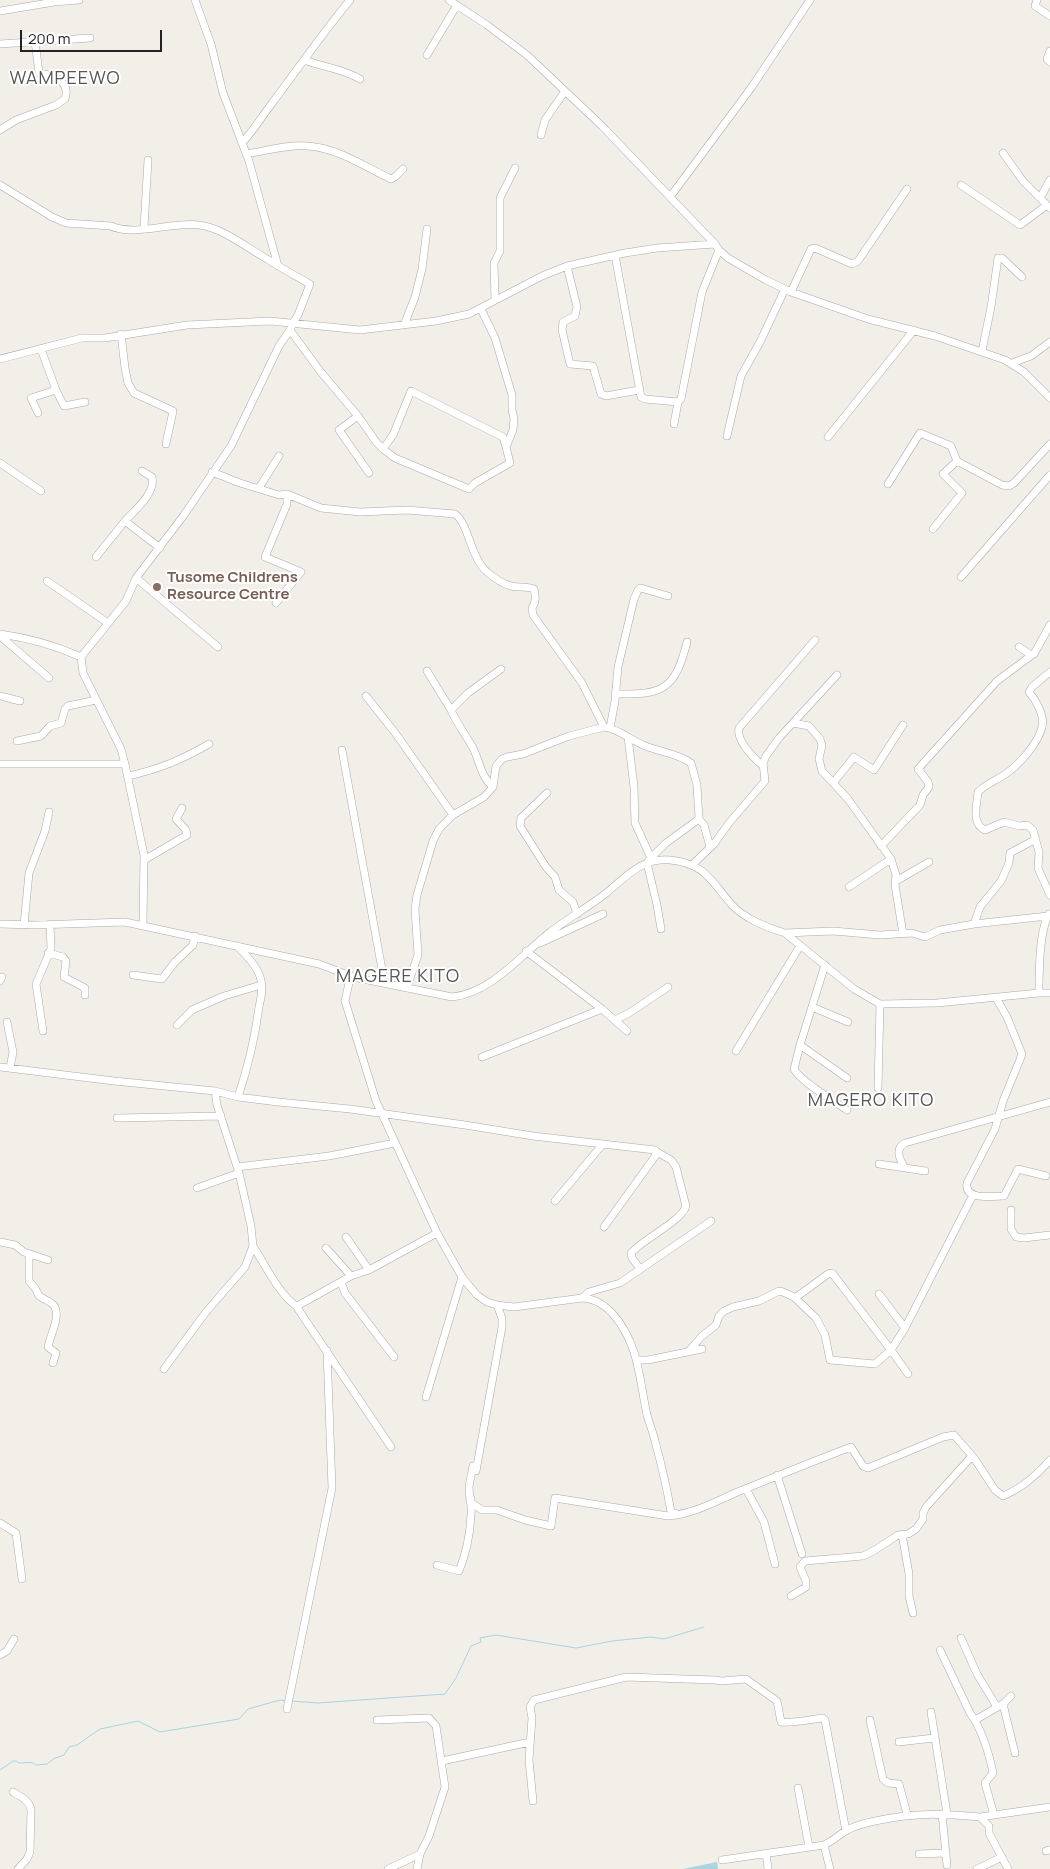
<!DOCTYPE html>
<style>
body{margin:0}
#map{position:relative;width:1050px;height:1869px;overflow:hidden;background:#f2efe9;font-family:Manrope,sans-serif}
canvas{display:block}
.scale{position:absolute;left:20px;top:30px;width:142px;height:22px;box-sizing:border-box;border:2px solid #222;border-top:0;padding-left:6px;font-size:15px;line-height:18px;white-space:nowrap;color:#222;-webkit-text-stroke:4px #fff;paint-order:stroke}
</style>
<div id="map">
<canvas width="1050" height="1869"></canvas>
<div class="scale">200 m</div>
</div>
<script>
const c = document.querySelector('canvas').getContext('2d');
c.lineJoin = 'round';
function fillPath(path, color) {
  c.fillStyle = color;
  c.fill(path, 'evenodd');
}
function trace(path, color, width, dash) {
  c.strokeStyle = color;
  c.lineWidth = width;
  c.lineCap = dash ? 'butt' : 'round';
  c.setLineDash(dash || []);
  c.stroke(path);
}
function write(font, color, halo, rows, align = 'center') {
  c.font = font + ' Manrope,sans-serif';
  c.lineWidth = 4;
  c.setLineDash([]);
  c.textBaseline = 'middle';
  c.strokeStyle = halo;
  c.fillStyle = color;
  for (const [text, x, y, turn = 0] of rows) {
    c.save();
    c.translate(x, y);
    c.rotate((+turn || 0) * Math.PI / 180);
    c.textAlign = isNaN(turn) ? turn : align;
    if (halo) c.strokeText(text, 0, 0);
    c.fillText(text, 0, 0);
    c.restore();
  }
}
fillPath(new Path2D(`
 M 717,1862 L 718,1869 L 683,1869 Z`), '#aad3df');
trace(new Path2D(`
 M 291,1701 L 318,1703 L 445,1694 L 456,1678 L 471,1646 L 481,1642 L 480,1638 L 496,1635 L 576,1648 L 612,1641 L 651,1637 L 664,1639 L 704,1627
 M 0,1770 L 13,1761 L 16,1761 L 19,1763 C 25,1763 31,1761 37,1765 L 47,1764 L 55,1758 L 64,1755 L 69,1747 L 77,1745 L 100,1729 L 138,1721 L 160,1732 L 239,1719 L 248,1709 L 280,1700 L 287,1701`), '#aad3df', 1);
const minor = new Path2D(`
 M 195,0 L 211,44 L 223,93 L 249,161 L 278,266
 M 449,0 L 487,25 L 527,55 L 602,126 L 715,244 L 719,250 L 728,258 L 766,280 L 791,292 L 868,319 L 935,336 L 1005,360 L 1024,372 L 1050,398
 M 1037,0 L 1035,6 L 1050,16
 M 0,11 L 54,2 L 79,0
 M 0,44 L 90,38
 M 1050,51 L 1047,59 L 1050,62
 M 427,55 L 457,5
 M 304,60 C 323,67 343,69 360,79
 M 0,130 L 16,120 L 56,105 L 65,99 C 71,81 53,75 39,73 L 35,41
 M 541,135 L 545,120 L 565,91
 M 242,143 C 253,131 261,118 270,106 C 297,70 322,34 350,0
 M 1003,153 L 1023,181 L 1050,208
 M 246,154 C 266,151 288,144 308,146 C 338,148 365,167 391,179 L 396,176 L 403,169
 M 0,185 L 52,217 L 66,223 L 111,226 C 135,237 173,221 199,225 C 223,228 246,247 267,259 C 281,268 296,276 310,284 L 298,315 L 293,323 L 290,330 L 279,346 L 231,446 L 184,515 L 136,578 L 126,601 L 81,657 L 83,673 L 121,749 L 125,764 L 144,855 L 143,925
 M 961,185 L 1020,225 L 1047,205
 M 670,197 L 751,88 L 810,0
 M 1040,198 L 1050,180
 M 144,228 L 148,160
 M 615,255 L 641,397 L 645,399 L 678,402 L 681,399 L 702,292 L 719,250
 M 567,266 L 577,307 L 575,316 L 563,322 L 562,330 L 570,364 L 593,366 L 601,394 L 606,396 L 639,390
 M 791,292 L 811,249 L 815,248 L 852,264 L 858,261 L 907,189
 M 495,300 L 494,263 L 500,251 L 500,198 L 515,168
 M 404,325 L 415,297 L 422,269 L 427,229
 M 290,330 L 320,371 L 358,416 L 377,443 L 383,449 L 395,458 L 469,489 L 475,483 L 510,463 L 506,447 L 513,430 L 514,418 L 512,410 L 512,395 L 495,338 L 481,309
 M 121,334 L 125,368 L 128,383 L 134,393 L 173,411 L 166,444
 M 982,351 L 991,307 L 998,258 L 1002,258 L 1022,277
 M 0,359 L 82,338 L 105,338 L 187,325 L 270,321 L 360,330 L 436,321 L 469,314 L 542,276 L 567,266 L 625,253 L 657,248 L 715,244
 M 1012,363 L 1031,356 L 1050,342
 M 56,390 L 64,406 L 85,402
 M 38,413 L 31,398 L 56,390 L 41,349
 M 358,416 L 339,430 L 369,473
 M 674,424 L 678,402
 M 727,436 L 741,376 L 760,342 L 785,289
 M 828,437 L 914,330
 M 383,449 L 393,435 L 411,391 L 503,437 L 506,447
 M 0,463 L 41,491
 M 212,472 L 240,483 L 279,495 L 287,494 L 321,508 L 360,512 L 407,510 L 455,514 C 469,524 470,557 487,572 C 493,577 503,584 511,586 C 519,588 526,586 534,589 C 536,597 536,602 532,608 L 533,615 L 582,683 L 604,727 L 569,736 L 523,754 L 507,757 L 502,759 L 496,766 L 493,787 L 484,797 L 453,815 L 439,829 L 433,841 L 417,895 L 415,909 L 418,955 L 407,987
 M 888,484 L 920,433 L 951,446 L 957,461 L 1002,485 L 1009,486 L 1014,483 L 1050,444
 M 259,488 L 279,456
 M 125,521 C 135,510 156,493 152,477 L 142,471
 M 933,529 L 962,493 L 943,474 L 957,461
 M 96,557 L 125,521 L 160,548
 M 961,577 L 1050,475
 M 136,578 L 218,647
 M 47,581 L 108,623
 M 276,603 L 301,572 L 265,557 L 287,504 L 287,494
 M 0,634 C 29,638 54,645 81,657
 M 0,636 L 49,678
 M 1019,647 L 1031,655 L 1034,654 L 1050,625
 M 427,671 L 451,710
 M 1050,672 L 1032,687 L 1029,692 C 1036,700 1045,716 1042,727 C 1038,744 1018,766 1004,775 C 995,781 986,784 978,792 C 977,805 971,824 985,830 L 1004,822 L 1019,826 L 1027,825 L 1033,830 L 1039,852 L 1038,868 L 1050,895
 M 615,694 C 663,695 675,690 687,642
 M 0,696 L 20,701
 M 366,696 L 396,734 L 453,815
 M 793,723 L 809,726 L 820,739 L 822,745 L 819,759 L 822,771 L 848,799 L 891,859 L 896,875 L 895,885 L 903,934
 M 604,727 C 619,729 629,739 643,745 C 659,752 677,753 691,763 L 697,785 L 699,819 L 704,825 L 710,847
 M 610,728 L 615,701 L 618,667 L 634,599 L 638,590 L 640,588 L 644,589 L 668,596
 M 628,737 L 634,787 L 635,823 L 651,858
 M 17,741 L 41,736 L 50,726 L 61,723 L 65,709 L 68,706 L 96,700
 M 342,750 L 383,975 L 382,982
 M 0,764 L 125,764
 M 763,766 C 754,758 736,741 739,728 L 815,640
 M 128,776 C 160,769 181,760 209,744
 M 833,783 L 854,757 L 874,770 L 903,725
 M 493,787 C 481,777 480,762 473,748 C 466,735 457,724 451,710 L 468,693 L 501,669
 M 547,793 L 521,818 L 520,826 L 546,867 L 555,877 L 559,890 L 573,902 L 577,914
 M 881,846 L 920,805 L 923,795 L 929,787 L 928,782 L 918,769 L 997,681 L 1032,655
 M 144,860 L 187,835 L 186,830 L 176,819 L 182,808
 M 649,860 L 666,843 L 699,819
 M 647,863 L 657,905 L 661,929
 M 692,865 L 714,844 L 729,823 L 765,781 L 763,763 L 766,756 L 779,738 L 837,675
 M 896,881 L 929,862
 M 849,887 L 891,859
 M 0,924 L 36,925 L 125,922 L 319,964 L 353,977 L 452,997 C 491,993 520,956 549,933 C 567,919 587,908 605,894 C 625,878 642,857 670,860 C 706,864 710,880 732,905 C 744,918 767,928 785,933 L 854,989 L 880,1004 L 937,1003 L 1039,993 C 1039,973 1039,933 1048,916 L 1050,915
 M 974,924 L 1048,916 L 1049,914
 M 24,925 L 29,873 L 45,831 L 49,812
 M 785,933 L 833,931 L 880,935 L 912,933 L 925,937 L 940,930 L 974,924 L 980,907 L 1001,881 L 1009,863 L 1010,853 L 1036,839
 M 540,943 L 603,914
 M 237,946 C 247,956 258,967 261,980 C 263,989 261,998 259,1007 C 255,1038 248,1067 238,1097
 M 526,951 L 602,1009 L 627,1031
 M 48,953 L 63,957 L 66,961 L 64,977 L 85,988 L 85,995
 M 825,965 L 800,1045 L 794,1069 C 801,1082 834,1101 847,1110
 M 133,975 L 162,979 L 175,962 L 193,945 L 195,936
 M 353,977 L 349,983 L 345,1001 L 376,1101 L 437,1233 L 462,1277 L 477,1295 L 487,1302 L 497,1305 L 514,1307 L 582,1298 C 595,1299 603,1304 612,1313 C 639,1343 639,1378 647,1415 C 650,1425 654,1435 656,1445 C 662,1467 667,1489 671,1512 L 677,1514
 M 0,981 L 2,977
 M 1039,993 L 1050,993
 M 996,998 L 1007,1017 L 1022,1054 L 1021,1057 L 1003,1101 L 995,1129 L 967,1183 C 964,1201 993,1196 1004,1196 L 1018,1169 L 1046,1176
 M 812,1007 L 848,1022
 M 615,1020 L 629,1013 L 668,987
 M 7,1022 L 13,1052 L 10,1068
 M 177,1025 L 192,1010 L 224,996 L 261,985
 M 43,1031 L 36,984 L 51,949 L 50,924
 M 800,1045 L 847,1078
 M 736,1051 L 800,946
 M 482,1057 L 602,1009
 M 0,1067 L 114,1081 L 215,1091 L 238,1097 L 278,1102 L 350,1109 L 465,1125 L 533,1136 L 655,1150 L 656,1155 L 604,1227
 M 878,1088 L 880,1004
 M 117,1118 L 221,1116
 M 879,1164 L 925,1171
 M 237,1167 L 329,1156 L 395,1143
 M 904,1167 C 899,1158 895,1148 905,1143 L 1050,1102
 M 197,1188 L 239,1173
 M 555,1201 L 602,1145
 M 1011,1210 L 1011,1229 L 1016,1237 L 1024,1238 L 1050,1235
 M 346,1237 L 369,1270
 M 0,1242 L 15,1245 L 24,1252 L 48,1260
 M 253,1246 C 264,1263 281,1298 298,1307
 M 326,1248 L 351,1276 L 299,1305 L 298,1309 L 391,1447
 M 29,1254 L 29,1281 L 35,1288 L 39,1296 C 43,1299 53,1302 55,1307 C 60,1318 50,1336 48,1347 L 56,1353 L 53,1363
 M 640,1269 L 632,1258 L 631,1253 C 643,1239 682,1221 686,1206 L 676,1167 L 671,1160 L 657,1152
 M 351,1276 L 369,1270 L 437,1233
 M 341,1282 L 345,1293 L 394,1357
 M 879,1294 L 905,1328
 M 582,1298 L 589,1292 L 620,1283 L 711,1221
 M 795,1298 L 828,1274 L 832,1273 L 891,1350 L 905,1328 L 973,1195
 M 689,1351 L 701,1337 L 716,1325 L 719,1316 L 724,1311 L 733,1307 L 759,1301 L 779,1291 L 783,1292 L 794,1297 L 816,1318 L 825,1335 L 830,1360 L 875,1364 L 891,1350 L 908,1374
 M 636,1360 L 648,1360 L 702,1349
 M 164,1369 L 206,1312 L 245,1267 L 253,1246 L 251,1226 L 239,1173 L 217,1105 L 215,1091
 M 426,1397 L 462,1277
 M 473,1466 L 469,1486 L 470,1502 L 482,1510 L 497,1510 L 525,1520 L 551,1526 L 555,1498 L 668,1516 C 694,1514 716,1501 740,1491 C 777,1476 814,1461 851,1447 L 863,1466 L 868,1468 L 943,1437 L 954,1435 L 974,1458 L 995,1490 L 1003,1496 C 1022,1488 1037,1475 1050,1460
 M 476,1471 L 502,1327 L 502,1318 L 497,1305
 M 777,1475 L 802,1554
 M 746,1489 L 764,1522 L 775,1564
 M 0,1523 L 16,1533 L 22,1579
 M 902,1534 L 909,1574 L 909,1596 L 913,1613
 M 437,1565 L 459,1571 C 466,1554 470,1534 471,1515 C 472,1510 470,1505 471,1499
 M 791,1596 L 806,1587 L 806,1581 L 800,1567 L 805,1561 L 863,1556 L 875,1550 L 898,1535 L 908,1534 L 916,1529 L 923,1519 L 923,1513 L 926,1507 L 972,1456
 M 961,1638 L 977,1674 L 997,1707
 M 940,1650 L 970,1713 C 982,1730 989,1753 993,1773 L 985,1783 L 994,1815
 M 0,1655 L 7,1651 L 14,1639
 M 1003,1704 L 1015,1753
 M 287,1709 L 332,1488 L 327,1351
 M 931,1712 L 947,1814
 M 377,1720 L 429,1718 L 436,1726 L 445,1787 L 429,1836 L 420,1854 L 417,1869
 M 870,1720 L 883,1779 L 888,1783 L 899,1784 L 907,1814
 M 975,1720 L 1003,1704 L 1011,1696
 M 899,1742 L 934,1738
 M 442,1761 L 530,1742
 M 798,1788 L 809,1847
 M 13,1792 C 20,1796 30,1801 31,1810 L 30,1852 L 27,1859 L 18,1869
 M 533,1801 L 529,1760 L 532,1718 L 530,1707 L 534,1700 L 626,1677 L 715,1680 L 722,1681 L 746,1679 L 777,1701 L 781,1722 C 789,1724 813,1719 823,1718 L 825,1720 L 846,1831
 M 942,1814 L 947,1865
 M 980,1817 L 1050,1807
 M 824,1845 L 830,1869
 M 1046,1851 L 1050,1850
 M 766,1853 L 768,1869
 M 919,1854 L 946,1853
 M 722,1860 L 824,1845 C 833,1841 839,1835 847,1830 C 857,1825 869,1822 880,1820 C 917,1812 942,1814 980,1817 L 989,1826 L 989,1833 L 1008,1869
 M 388,1869 L 420,1854
 M 977,1869 L 1002,1857`);
trace(minor, '#a9a9a9', 8);
trace(minor, '#fff', 7);
for (const [x, y, r, color] of [
 [157,587,5,"#8d6e63"]
]) {
  const dot = new Path2D();
  dot.arc(x, y, r, 0, 2 * Math.PI);
  c.fillStyle = color;
  c.fill(dot);
  trace(dot, '#fff', 2);
}
write('bold 15px', '#785e54', '#fff', [
 ["Tusome Childrens",167,578],
 ["Resource Centre",167,595]
], 'left');
c.letterSpacing = '1px';
write('18px', '#555', '#fff', [
 ["WAMPEEWO",65,79],
 ["MAGERE KITO",398,977],
 ["MAGERO KITO",871,1101]
]);
c.letterSpacing = '0px';
</script>
